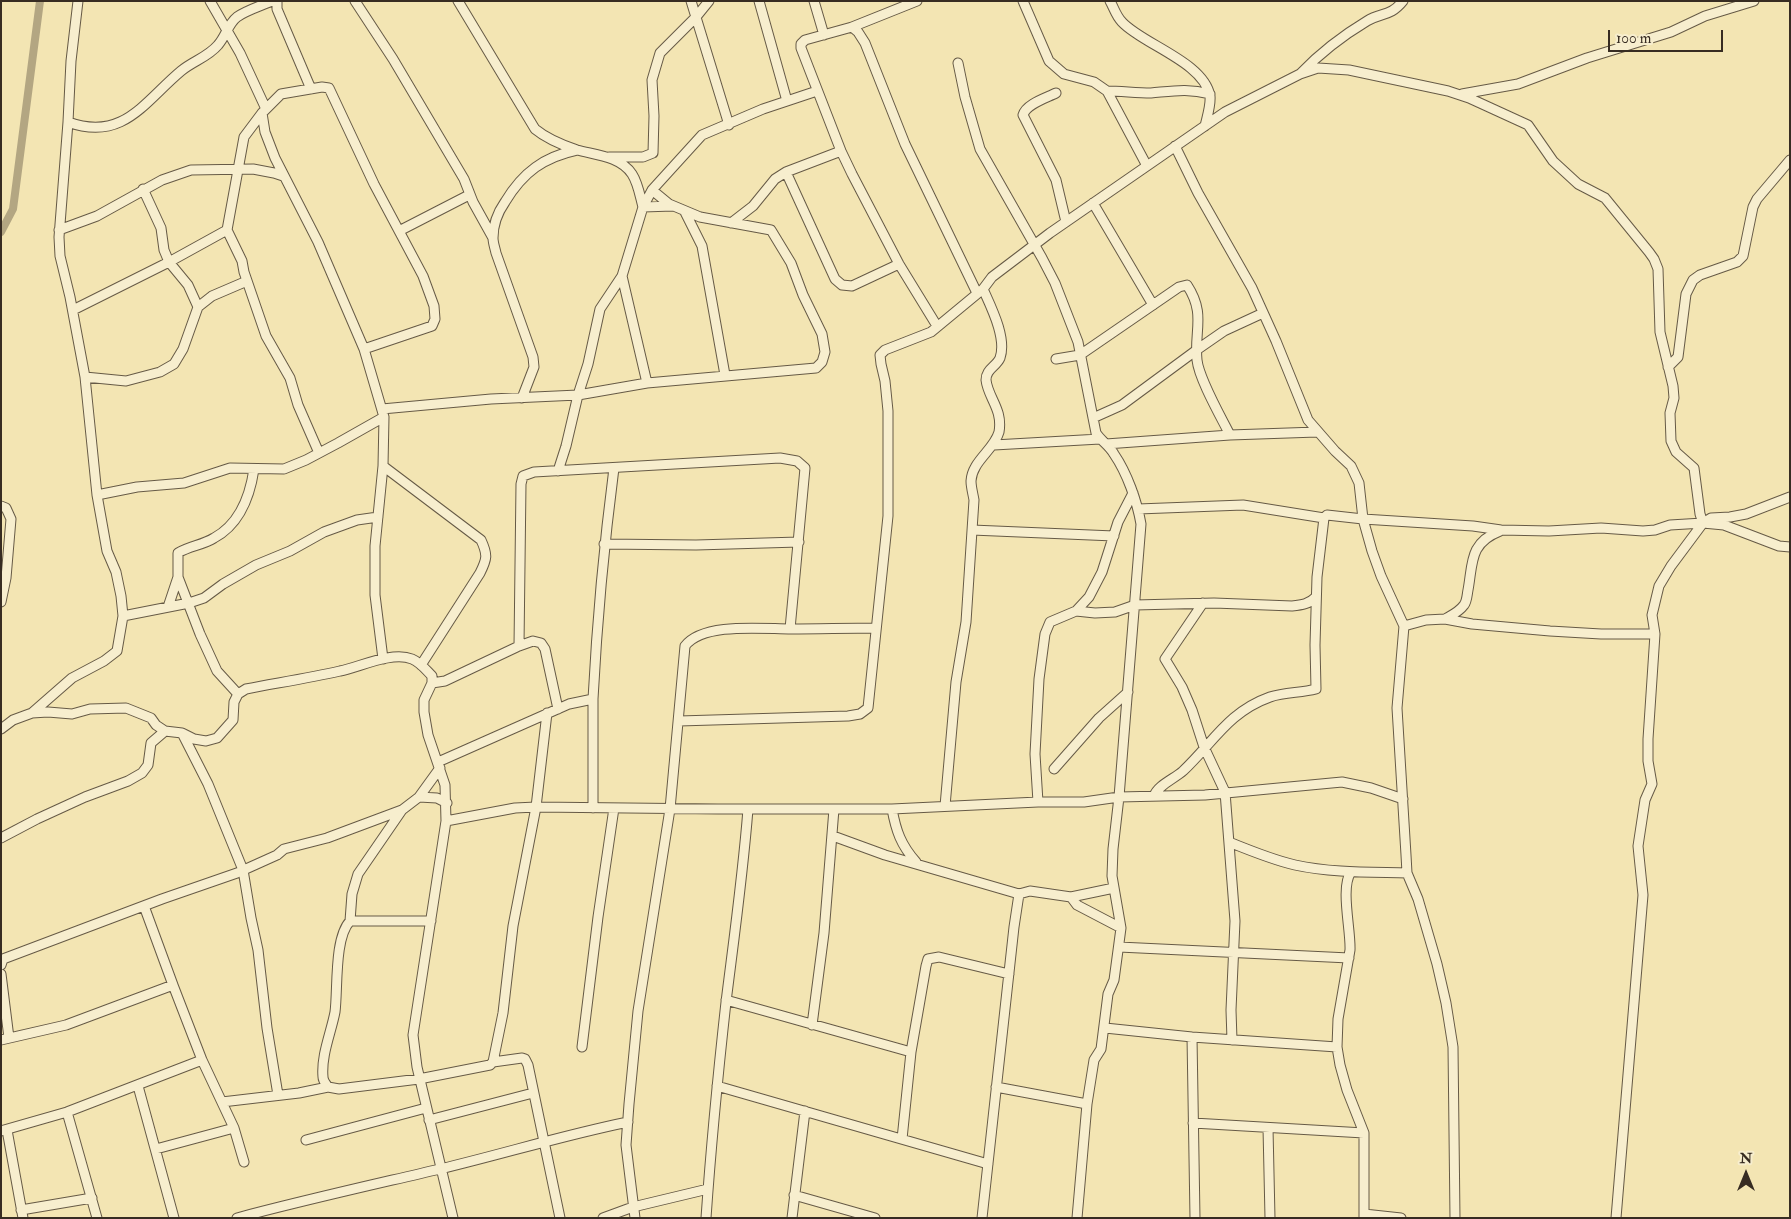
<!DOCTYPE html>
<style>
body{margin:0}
#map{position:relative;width:1791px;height:1219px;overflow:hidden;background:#f3e5b3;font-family:"IM FELL Double Pica",serif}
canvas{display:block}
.frame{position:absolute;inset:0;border:2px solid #372c22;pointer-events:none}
.north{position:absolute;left:1721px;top:1149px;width:50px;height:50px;-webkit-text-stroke:4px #f7eece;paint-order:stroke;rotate:0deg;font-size:14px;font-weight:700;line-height:20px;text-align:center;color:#372c22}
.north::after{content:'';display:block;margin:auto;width:18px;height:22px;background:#372c22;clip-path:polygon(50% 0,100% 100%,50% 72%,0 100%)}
.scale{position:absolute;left:1608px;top:30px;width:115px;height:22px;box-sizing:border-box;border:2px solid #372c22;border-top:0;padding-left:6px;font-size:15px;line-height:18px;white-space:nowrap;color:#372c22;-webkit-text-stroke:4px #f7eece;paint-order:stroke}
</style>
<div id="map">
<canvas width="1791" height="1219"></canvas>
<div class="frame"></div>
<div class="north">N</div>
<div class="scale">100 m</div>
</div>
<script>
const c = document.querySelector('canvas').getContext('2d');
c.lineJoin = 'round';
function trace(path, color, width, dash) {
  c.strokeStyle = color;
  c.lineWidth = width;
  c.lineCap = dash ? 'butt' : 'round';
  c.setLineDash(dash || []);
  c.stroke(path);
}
trace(new Path2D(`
 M 1,232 L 13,209 L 40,1`), '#b3a682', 8);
const minor = new Path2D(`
 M 210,1 L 240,53 L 266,109
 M 277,1 L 277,9 L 311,89
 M 355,1 L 393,59 L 464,179 L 473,202 L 493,238
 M 458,1 L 535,129 C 547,139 562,145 577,150 C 595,155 620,156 632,174 C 638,183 640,196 643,207
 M 691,1 L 729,125
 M 759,1 L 787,101
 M 814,1 L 824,35
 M 1023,1 L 1049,61 L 1064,74 L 1094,82 L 1107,91 L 1147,166
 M 1110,1 C 1114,8 1116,16 1122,22 C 1142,44 1204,62 1210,96 C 1211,105 1207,117 1205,126
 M 852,27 L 917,1
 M 958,63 L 965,97 L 980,149 L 1042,258 L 1055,283 L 1078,342 L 1096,433 C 1101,441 1109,445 1114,454 C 1127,473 1137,501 1141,524 L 1119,797 L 1113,849 L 1112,876 L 1121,928 L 1114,980 L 1108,994 L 1101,1049 L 1094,1060 L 1087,1104 L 1077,1218
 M 1300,74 C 1320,53 1342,36 1367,21 C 1382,12 1390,17 1403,1
 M 1107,91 C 1121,91 1136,93 1151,93 C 1173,91 1188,88 1210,94
 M 1056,93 C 1046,98 1026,104 1023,115 L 1056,180 L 1066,222
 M 1462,94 L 1518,84 L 1587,58 L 1671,32 L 1705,16 L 1754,1
 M 262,113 L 265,132 L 275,158 L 318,242 L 364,349 L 384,417 L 383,466 L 375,546 L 375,595 L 383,659
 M 68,122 C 123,142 144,102 181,71 C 193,61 208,57 218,45 C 226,36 228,24 237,17 C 247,10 261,6 272,1
 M 1175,146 L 1198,193 L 1252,288 L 1276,341 L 1308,420 L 1335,451 L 1351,466 L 1359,483 L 1363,519 L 1372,551 L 1381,576 L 1404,626 L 1397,708 L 1406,855 L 1407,873 L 1418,899 L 1437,964 L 1446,1003 L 1453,1047 L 1455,1218
 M 609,157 L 643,157 L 653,153 L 654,116 L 652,80 L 660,53 L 696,17 L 709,1
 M 786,172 L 835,279 L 842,285 L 852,286 L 899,264
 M 143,189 L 161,228 L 164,250 L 169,262 L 188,285 L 198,307
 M 1093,203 L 1153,305
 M 643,207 L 673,206
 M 685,212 L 702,246 L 725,375
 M 731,223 L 753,206 L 775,179 L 786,172 L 841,151
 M 59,230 L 97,216 L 162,180 L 191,170 L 253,169 L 274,173 L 283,176
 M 399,231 L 469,195
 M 622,276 L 647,383
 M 73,310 L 169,262 L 227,230
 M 937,326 L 899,264 L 852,174 L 841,151 L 801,48 L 801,44 L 805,40 L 852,27 L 858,32 L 865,43 L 905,144 L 977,293
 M 1056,359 L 1080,355 L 1179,287 L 1187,285 C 1206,314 1194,330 1197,360 C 1199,379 1221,417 1230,435
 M 1668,367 L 1678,357 L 1686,294 L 1693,280 L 1700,275 L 1737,262 L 1743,256 L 1753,207 L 1757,199 L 1790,160
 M 85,377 L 126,381 L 160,372 L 174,364 L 183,349 L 198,307 L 212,296 L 247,281
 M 522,398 L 534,367 L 533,357 L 496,253 C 495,248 493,243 493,238 C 493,224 498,212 505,202 C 523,172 544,157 577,150
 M 382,409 L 491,399 L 578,395 L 647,383 L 816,368 L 822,362 L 825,352 L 822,334 L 803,295 L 791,263 L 771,230 L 700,217 L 669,204 L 652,190
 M 1093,418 L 1122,405 L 1198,349 L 1224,331 L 1263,313
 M 1106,444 L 1230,435 L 1317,432
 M 994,445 L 1100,439
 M 319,453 L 298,405 L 290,378 L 266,336 L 244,272 L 242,261 L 227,230 L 244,137 L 262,113 L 281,94 L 322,87 L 329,88 L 374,184 L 423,276 L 434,306 L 435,319 L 432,326 L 364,349
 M 383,466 L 481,540 C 488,555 487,559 480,573 L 421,665
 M 558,471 L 566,446 L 578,395 L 588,364 L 600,309 L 622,276 L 643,207 L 652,190 L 702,135 L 763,109 L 817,91
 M 97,495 L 137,487 L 184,483 L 230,468 L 284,469 L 306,460 L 338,443 L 384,417
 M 1,506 L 6,508 L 11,519 L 6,578 L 1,602
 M 1138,509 L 1243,505 L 1324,518
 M 972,530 L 1114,536
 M 604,544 L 696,545 L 799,542
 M 1203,603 L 1165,659 L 1182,687 L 1192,710 L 1204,747 L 1225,792 L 1235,921 L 1231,1010 L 1232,1040
 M 168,607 L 178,577
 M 1076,611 L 1095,613 L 1115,612 L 1135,605 L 1214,603 L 1292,606 C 1302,605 1309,604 1316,597
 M 123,616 L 189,603 L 204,598 L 223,584 L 256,565 L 290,551 L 324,532 L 357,520 L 378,517
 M 1445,619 C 1452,615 1459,612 1464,605 C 1467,601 1467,595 1468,590 C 1473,563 1469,543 1500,531
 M 1404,626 L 1426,620 L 1445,619 L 1472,624 L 1550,631 L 1601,634 L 1655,634
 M 519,646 L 521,484 L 523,476 L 534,472 L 780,458 L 797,461 L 805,468 L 790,629
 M 432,683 L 445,681 L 519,646 L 533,641 L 541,643 L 545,649 L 558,709
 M 238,694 L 217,671 L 200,634 L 178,577 L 178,553 C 189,546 203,545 214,538 C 240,524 250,496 254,469
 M 593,699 C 597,622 604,545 614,468
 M 32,713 L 48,712 L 72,714 L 90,709 L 126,708 L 151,718 L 156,725 L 165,731 L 182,733 L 194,739 L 206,741 L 217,738 L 233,720 L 234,702 L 238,694 L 246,689 C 277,683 309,678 340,671 C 360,667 392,651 412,659 C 420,662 426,670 432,676 L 432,683 L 424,700 L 424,712 L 428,735 L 445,785 L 446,821 L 413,1035 L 417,1067 L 453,1218
 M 679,721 L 848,716 L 860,714 L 868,708 L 888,516 L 888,411 L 885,381 L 881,364 L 880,355 L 885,350 L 931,332 L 983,289 L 992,277 L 1050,233 L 1225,112 L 1300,74 L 1318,68 L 1349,70 L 1448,91 L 1469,98 L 1528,125 L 1553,161 L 1578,184 L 1605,198 L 1649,252 L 1654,259 L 1658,269 L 1660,332 L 1673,386 L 1674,398 L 1670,413 L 1671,441 L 1676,452 L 1694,468 L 1700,514 L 1703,523
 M 1,729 L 13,720 L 32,713 L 72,678 L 104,661 L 117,651 L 123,616 L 121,596 L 116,572 L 107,551 L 97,495 L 85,377 L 70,297 L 60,256 L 59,237 L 68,122 L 71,61 L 78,1
 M 182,733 L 208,784 L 243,870 L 251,918 L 258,950 L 267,1028 L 278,1095
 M 438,762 L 569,704 L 593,699 L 593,808
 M 1054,769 L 1099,718 L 1128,692
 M 1154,796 C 1158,785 1174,779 1183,771 C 1213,743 1228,712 1270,697 C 1285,692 1301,693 1316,689 L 1315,645 L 1317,577 L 1324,518 L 1327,515 L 1363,519 L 1473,526 L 1501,530 L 1549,531 L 1601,528 L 1643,531 L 1655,530 L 1670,525 L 1703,523 L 1724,525 L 1779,546 L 1790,547
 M 419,797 L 437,798 L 447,803
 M 1038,802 L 1035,754 L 1039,679 L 1045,634 L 1050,622 L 1076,611 L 1089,597 L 1102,572 L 1118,522 L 1133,493
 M 945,806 L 956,682 L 966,622 L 974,500 C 973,494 971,487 971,481 C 972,461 994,450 999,432 C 1003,409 988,398 986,380 C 986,369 996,367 1000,358 C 1007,338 991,307 983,289
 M 892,809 C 896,831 901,845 916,862
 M 446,821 L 515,808 L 536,807 L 718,809 L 892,809 L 1038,802 L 1084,802 L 1119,797 L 1205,795 L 1342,782 L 1371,788 L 1403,799
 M 833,836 L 885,855 L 1019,894
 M 1,838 L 37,819 L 85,797 L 128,781 L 142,773 L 148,765 L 151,743 L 165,731
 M 1229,842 C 1251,851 1273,860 1295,865 C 1332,873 1370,872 1407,873
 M 1351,872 C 1340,887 1351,930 1350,950 L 1338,1019 L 1337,1047 L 1340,1065 L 1347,1090 L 1364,1133 L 1364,1218
 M 1071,897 L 1077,905 L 1121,928
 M 144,906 L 173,985
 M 350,921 L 352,894 L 358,874 L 402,810
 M 431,921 L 350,921 C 334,938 338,989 335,1012 C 331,1033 321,1055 323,1077 C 323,1081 326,1084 328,1087 L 339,1089 L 419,1079 L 490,1065 L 493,1062 L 503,1013 L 513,926 L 536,807 L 547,713
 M 1119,947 L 1349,958
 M 1,965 L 3,959 L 162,899 L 237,873 L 277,855 L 284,849 L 327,838 L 402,810 L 419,797 L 440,768
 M 1,974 L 9,1038
 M 726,1000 L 911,1052
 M 812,1025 L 824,933 L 834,809
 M 1105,1028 L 1192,1037 L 1337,1047
 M 1192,1037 L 1195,1218
 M 1,1040 L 66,1025 L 173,985 L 202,1060 L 234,1128 L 244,1162
 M 582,1047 L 598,917 L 614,808
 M 493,1062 L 522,1058 L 525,1059 L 528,1065 L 560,1218
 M 138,1086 L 174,1218
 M 717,1086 L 988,1164
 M 996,1087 L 1087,1104
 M 222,1102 L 299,1093 L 328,1087
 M 67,1112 L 97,1218
 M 429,1120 L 533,1093
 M 1193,1123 L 1364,1133
 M 1268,1128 L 1270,1218
 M 7,1130 L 23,1218
 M 1,1131 L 67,1112 L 202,1060
 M 902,1139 L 911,1052 L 926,966 L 928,959 L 939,957 L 1009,974
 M 306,1140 L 426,1108
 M 156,1149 L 234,1128
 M 794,1195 L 875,1218
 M 21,1210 L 92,1198
 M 1364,1214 L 1401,1218
 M 237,1218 C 304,1200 372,1185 440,1169 C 503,1154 564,1135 628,1122
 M 603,1218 L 633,1207 L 708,1189
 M 635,1218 L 626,1145 L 629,1104 L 638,1011 L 670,809 L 685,646 C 703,622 763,629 791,629 C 819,629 847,628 876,628
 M 706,1218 C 711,1146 718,1074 726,1002 C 734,938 743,874 748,809
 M 792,1218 L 805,1111
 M 982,1218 L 1014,927 L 1019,894 L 1030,891 L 1071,897 L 1114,888
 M 1616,1218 L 1643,895 L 1638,846 L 1645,800 L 1652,784 L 1648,761 L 1648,739 L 1655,634 L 1652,615 L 1659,586 L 1671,566 L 1703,523 L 1711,518 L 1730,517 L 1746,514 L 1790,497`);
trace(minor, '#665a46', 11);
trace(minor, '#f7eece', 9);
</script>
